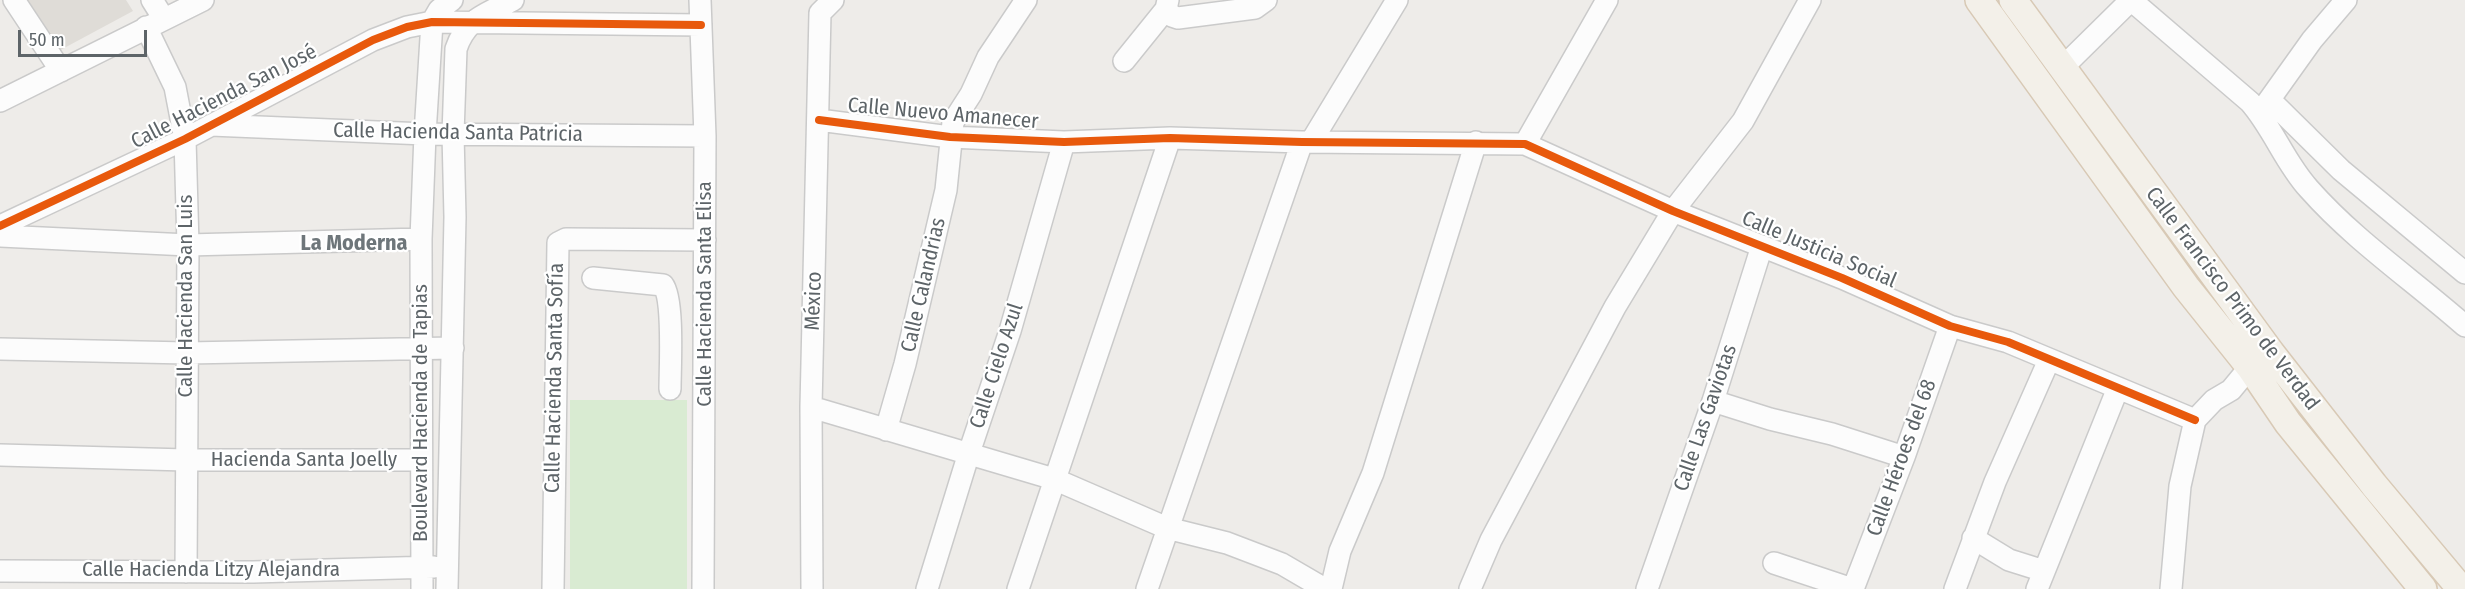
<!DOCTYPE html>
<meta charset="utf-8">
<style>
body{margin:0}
#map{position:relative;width:2465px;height:589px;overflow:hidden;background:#eeece9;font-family:"Fira Sans Condensed",sans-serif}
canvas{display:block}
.scale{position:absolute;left:18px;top:30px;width:129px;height:27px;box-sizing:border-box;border:3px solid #5d6468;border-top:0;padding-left:8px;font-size:18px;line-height:21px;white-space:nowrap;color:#5d6468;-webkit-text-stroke:4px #fff;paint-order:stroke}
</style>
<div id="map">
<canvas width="2465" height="589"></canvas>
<div class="scale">50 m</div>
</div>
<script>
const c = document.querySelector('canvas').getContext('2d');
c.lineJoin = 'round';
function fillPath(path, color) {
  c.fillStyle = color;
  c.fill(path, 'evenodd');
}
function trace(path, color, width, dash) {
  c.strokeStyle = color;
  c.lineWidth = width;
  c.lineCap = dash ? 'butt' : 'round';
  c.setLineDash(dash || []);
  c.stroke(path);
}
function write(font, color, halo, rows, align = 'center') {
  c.font = font + ' "Fira Sans Condensed",sans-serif';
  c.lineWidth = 4.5;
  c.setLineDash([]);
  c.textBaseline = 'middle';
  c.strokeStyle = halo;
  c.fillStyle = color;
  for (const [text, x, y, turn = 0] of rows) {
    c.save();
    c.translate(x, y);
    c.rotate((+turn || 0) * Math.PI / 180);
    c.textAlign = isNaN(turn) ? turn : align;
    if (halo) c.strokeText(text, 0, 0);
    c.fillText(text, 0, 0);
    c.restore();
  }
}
fillPath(new Path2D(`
 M 18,0 L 126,0 L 133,11 L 53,54 Z`), '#dfdcd7');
fillPath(new Path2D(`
 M 570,400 L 687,400 L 687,589 L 570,589 Z`), '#d9ebd2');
const minor = new Path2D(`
 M 14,0 L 61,71
 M 152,0 L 164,19
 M 700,0 L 705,136 L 703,589
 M 1168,0 L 1166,9 L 1172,16 L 1178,18 L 1255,8 L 1266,0
 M 2131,0 L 2250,102 C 2273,128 2285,163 2309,189 C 2355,241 2413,280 2465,326
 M 820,13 L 833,0
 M 146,27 L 175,87 L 185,139 L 188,245 L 186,572
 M 1124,61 L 1166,9
 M 2062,68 L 2131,0
 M 2270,100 L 2341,170 L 2465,273
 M 0,101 L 203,0
 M 2262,110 L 2312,40 L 2346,0
 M 819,120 L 950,137 L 1064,142 L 1170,138 L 1302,142 L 1525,144 L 1673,211 L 1842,278 L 1950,326 L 2008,342 L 2195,420
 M 211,125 L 425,134 L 705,136
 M 1311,142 L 1397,0
 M 1525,144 L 1607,0
 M 0,226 L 185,139 L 373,40 L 407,27 L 432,22 L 701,25
 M 0,236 L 188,245 L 421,239
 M 593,278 L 663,285 C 674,299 670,368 670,389
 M 0,349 L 187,353 L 453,348
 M 1713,401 L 1770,419 L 1832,434 L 1904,457
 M 811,407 L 1054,479 L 1167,528 L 1227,543 L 1282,564 L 1325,589
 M 886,430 L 905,364 L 946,190 L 953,122 L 971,94 L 988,57 L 1026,0
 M 0,455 L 186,460 L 421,460
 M 1973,538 L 2009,560 L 2044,571
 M 1774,563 L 1852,589
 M 0,571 L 253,572 L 434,567
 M 422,589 L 421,239 L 425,134 L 432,22 L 439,10 L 452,0
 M 447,589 L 455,217 L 453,134 L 456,49 C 466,18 487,14 513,0
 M 553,589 L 558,243 L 566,239 L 705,240
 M 812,589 L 811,407 L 820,13
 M 927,589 L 969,453 L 1010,331 L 1064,142
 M 1018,589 L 1170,138
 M 1147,589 L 1302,142
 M 1331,589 L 1340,551 L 1373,473 L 1476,142
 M 1470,589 L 1491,540 L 1615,307 L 1673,211 L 1743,121 L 1810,0
 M 1647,589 L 1713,401 L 1762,246
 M 1853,589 L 1904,457 L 1950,326
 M 1955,589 L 1995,482 L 2049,360
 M 2037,589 L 2118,388
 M 2171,589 L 2180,486 L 2195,420 L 2214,400 L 2231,390 L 2250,367 L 2261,360`);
const major = new Path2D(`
 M 1979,0 L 2186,287 L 2250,367 L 2288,423 L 2423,589
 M 2013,0 L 2271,353 L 2374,485 L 2461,589`);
trace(minor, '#cacaca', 24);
trace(major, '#d8c9b5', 30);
trace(minor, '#fcfcfc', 21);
trace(major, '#f3f0e9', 27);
trace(new Path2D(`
 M 819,120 L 950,137 L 1064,142 L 1170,138 L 1302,142 L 1525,144 L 1673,211 L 1842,278 L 1950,326 L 2008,342 L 2195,420
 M 0,226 L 185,139 L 373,40 L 407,27 L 432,22 L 701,25`), '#e8590c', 8);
write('21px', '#5d6468', '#fff', [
 ["Calle Hacienda San José",224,97,-27],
 ["Calle Nuevo Amanecer",943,114,5],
 ["Calle Hacienda Santa Patricia",458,133,1],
 ["Calle Justicia Social",1819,250,23],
 ["Calle Calandrias",924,285,-77],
 ["Calle Hacienda Santa Elisa",705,294,-90],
 ["Calle Hacienda San Luis",186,296,-90],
 ["Calle Francisco Primo de Verdad",2232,299,53],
 ["México",814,301,-88],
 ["Calle Cielo Azul",997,366,-72],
 ["Calle Hacienda Santa Sofía",555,378,-89],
 ["Boulevard Hacienda de Tapias",421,413,-90],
 ["Calle Las Gaviotas",1706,418,-71],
 ["Calle Héroes del 68",1902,458,-70],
 ["Hacienda Santa Joelly",304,460],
 ["Calle Hacienda Litzy Alejandra",211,570]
]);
write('bold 22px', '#6e767a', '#fff', [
 ["La Moderna",354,244]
]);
</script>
